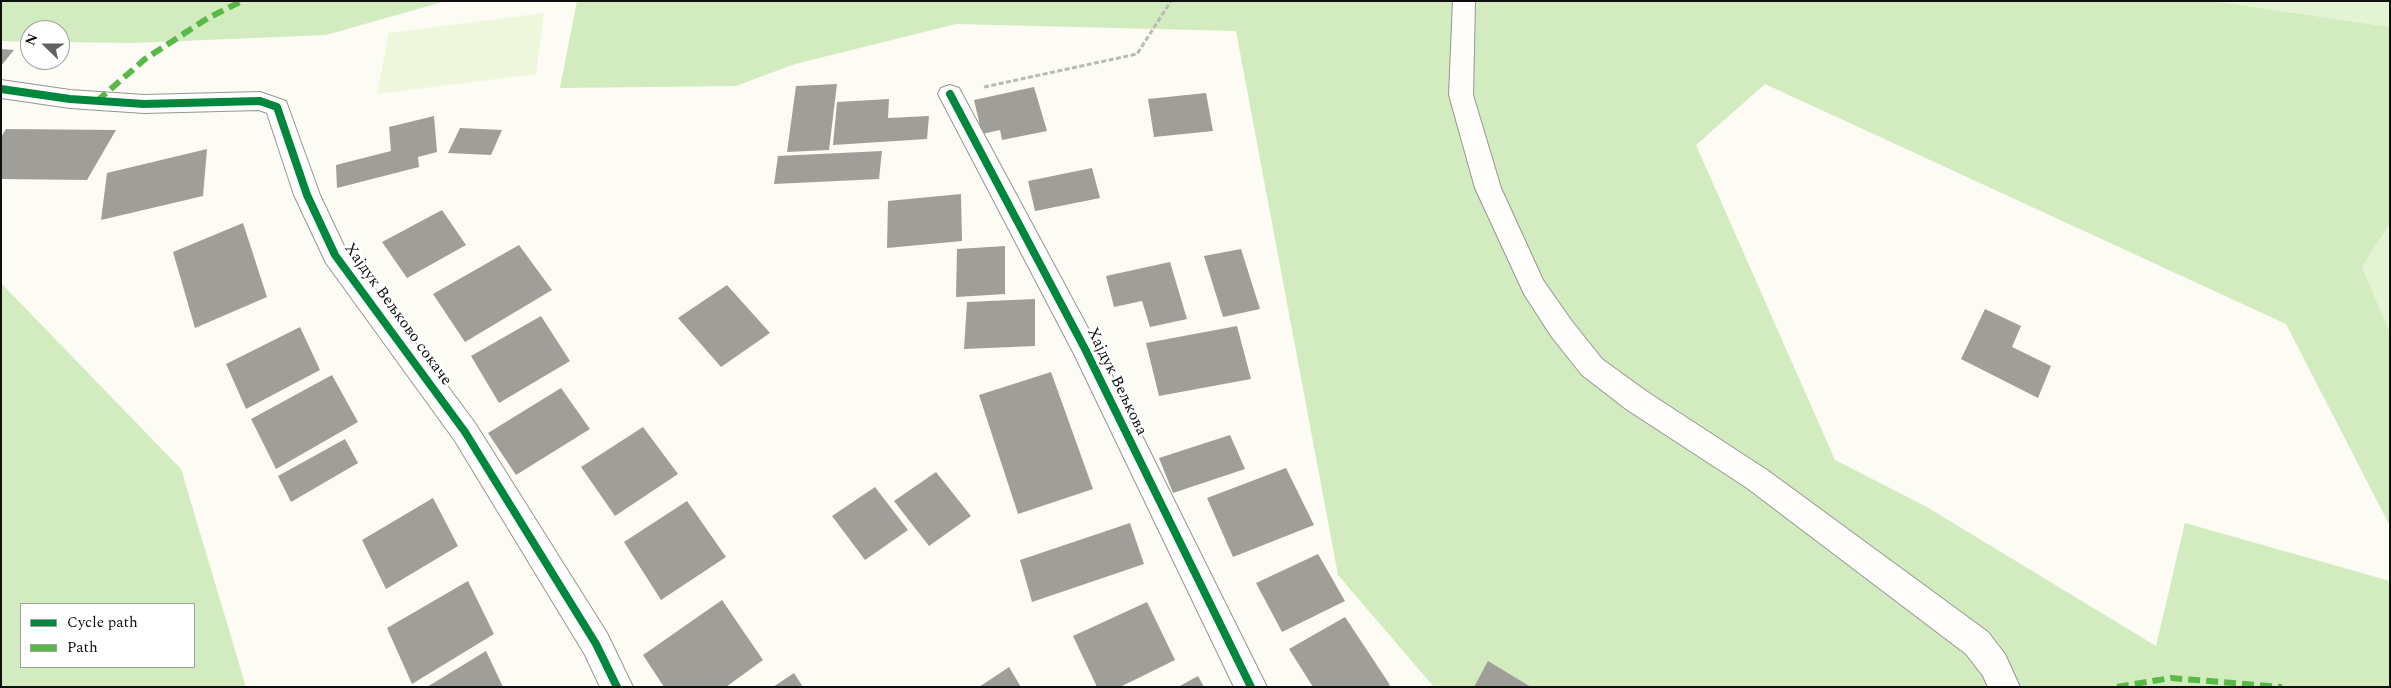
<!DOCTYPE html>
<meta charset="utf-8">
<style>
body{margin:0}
#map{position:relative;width:2391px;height:688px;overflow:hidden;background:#fcfbf4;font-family:Spectral,serif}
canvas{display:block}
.frame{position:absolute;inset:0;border:2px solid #0f0f0f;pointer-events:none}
.legend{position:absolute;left:20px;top:603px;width:175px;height:65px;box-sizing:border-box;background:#fff;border:1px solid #9f9f9f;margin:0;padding:6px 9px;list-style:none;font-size:15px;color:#0f0f0f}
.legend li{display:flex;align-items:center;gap:10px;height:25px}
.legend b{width:25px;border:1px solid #9f9f9f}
.north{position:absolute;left:20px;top:20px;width:50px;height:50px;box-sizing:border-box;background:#fff;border:1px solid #9f9f9f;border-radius:50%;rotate:292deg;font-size:14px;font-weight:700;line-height:20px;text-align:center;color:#0f0f0f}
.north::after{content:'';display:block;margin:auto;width:18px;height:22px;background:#62625f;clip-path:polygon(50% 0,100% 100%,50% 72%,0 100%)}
</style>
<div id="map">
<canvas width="2391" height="688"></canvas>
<div class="frame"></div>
<ul class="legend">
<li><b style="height:6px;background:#00873e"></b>Cycle path</li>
<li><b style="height:6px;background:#58b947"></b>Path</li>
</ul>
<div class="north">N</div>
</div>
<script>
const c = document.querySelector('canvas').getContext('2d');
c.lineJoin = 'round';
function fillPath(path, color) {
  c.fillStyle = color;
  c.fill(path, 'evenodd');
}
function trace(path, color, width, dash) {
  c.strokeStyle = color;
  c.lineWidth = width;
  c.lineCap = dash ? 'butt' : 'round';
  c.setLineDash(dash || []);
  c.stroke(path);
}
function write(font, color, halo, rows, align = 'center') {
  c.font = font + ' Spectral,serif';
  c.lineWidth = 5;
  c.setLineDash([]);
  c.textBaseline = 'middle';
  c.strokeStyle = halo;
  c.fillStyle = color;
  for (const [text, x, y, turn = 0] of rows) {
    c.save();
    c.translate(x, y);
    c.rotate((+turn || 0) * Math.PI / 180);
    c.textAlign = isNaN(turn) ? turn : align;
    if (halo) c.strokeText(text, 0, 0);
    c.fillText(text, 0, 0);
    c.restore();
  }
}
fillPath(new Path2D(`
 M 2213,1 L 2390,1 L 2390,27 Z
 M 2390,223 L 2390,333 L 2362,267 Z`), '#e3f4d2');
fillPath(new Path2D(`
 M 1,1 L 446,1 L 326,35 L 133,43 L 60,42 L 60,30 L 30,30 L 30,42 L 1,41 Z
 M 577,1 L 2213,1 L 2390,27 L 2390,223 L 2362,267 L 2390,333 L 2390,526 L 2286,324 L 1765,84 L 1696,145 L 1835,460 L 1925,506 L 2156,646 L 2185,523 L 2390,581 L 2390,687 L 1434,687 L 1338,575 L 1236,31 L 956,24 L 795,64 L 736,86 L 560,88 Z
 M 1,283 L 181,469 L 246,687 L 1,687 ZM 21,604 L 194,604 L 194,667 L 21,667 Z`), '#d2ecbf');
fillPath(new Path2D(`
 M 544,13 L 536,74 L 377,94 L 389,33 Z`), '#eef7dc');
fillPath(new Path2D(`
 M 1,49 L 14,50 L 1,66 Z
 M 837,84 L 829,150 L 787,152 L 796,86 Z
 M 1034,87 L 1047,131 L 1002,140 L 1000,130 L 982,134 L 974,100 Z
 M 1206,93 L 1213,131 L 1154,137 L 1148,99 Z
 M 889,99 L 888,118 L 929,116 L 927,139 L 833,145 L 837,102 Z
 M 434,116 L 437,152 L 418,157 L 419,167 L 337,188 L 336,165 L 391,151 L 389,127 Z
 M 460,128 L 502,130 L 491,155 L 448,153 Z
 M 6,129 L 116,130 L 87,180 L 1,179 L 1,137 Z
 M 207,149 L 203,196 L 101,220 L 107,173 Z
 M 882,151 L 879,179 L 774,184 L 778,156 Z
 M 1092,168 L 1100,198 L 1035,211 L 1028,181 Z
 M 961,194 L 962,241 L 887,248 L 888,201 Z
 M 442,210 L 466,245 L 407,278 L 382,242 Z
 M 243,223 L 267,297 L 195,328 L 173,252 Z
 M 519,245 L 552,290 L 465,342 L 433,294 Z
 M 1005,246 L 1005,294 L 956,297 L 957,249 Z
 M 1241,249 L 1260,309 L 1223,317 L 1204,256 Z
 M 1170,262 L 1187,319 L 1150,327 L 1142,301 L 1114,307 L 1106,276 Z
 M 727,285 L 770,333 L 721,367 L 678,318 Z
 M 1035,299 L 1035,346 L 964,349 L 967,302 Z
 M 1985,309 L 2021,326 L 2012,347 L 2051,366 L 2038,398 L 1961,359 Z
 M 541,316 L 570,361 L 499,403 L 471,356 Z
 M 1237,326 L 1251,379 L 1159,396 L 1146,343 Z
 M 300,327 L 320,370 L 246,409 L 226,364 Z
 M 1051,372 L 1093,489 L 1018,514 L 979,395 Z
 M 332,375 L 358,422 L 276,469 L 251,419 Z
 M 561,388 L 590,429 L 516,475 L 488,433 Z
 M 643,427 L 678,474 L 615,516 L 581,467 Z
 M 1230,435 L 1245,469 L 1173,493 L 1159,458 Z
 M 345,439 L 358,463 L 291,502 L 278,476 Z
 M 1286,468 L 1314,525 L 1233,557 L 1207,498 Z
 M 936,472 L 971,516 L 929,546 L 894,501 Z
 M 875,487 L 908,530 L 865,560 L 832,516 Z
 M 433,498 L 458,546 L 386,589 L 362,540 Z
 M 687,501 L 726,557 L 661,600 L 624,542 Z
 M 1130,523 L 1144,564 L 1032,602 L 1020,560 Z
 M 1318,554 L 1345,601 L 1282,632 L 1256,583 Z
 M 468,581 L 494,634 L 412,684 L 387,628 Z
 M 722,600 L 763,660 L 726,687 L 664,687 L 643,655 Z
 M 1147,602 L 1175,660 L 1120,687 L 1097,687 L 1073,636 Z
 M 1345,617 L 1390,685 L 1387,687 L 1313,687 L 1289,649 Z
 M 486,651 L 503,687 L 427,687 Z
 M 1488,661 L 1531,687 L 1474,687 Z
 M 1009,667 L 1021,687 L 979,687 Z
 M 794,673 L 803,687 L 773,687 Z
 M 1198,676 L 1204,687 L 1178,687 Z`), '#a09e99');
const minor = new Path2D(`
 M 1453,1 L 1475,1 L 1473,95 L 1501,188 L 1543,280 L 1571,320 L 1602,359 L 1646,391 L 1767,470 L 1988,632 L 2005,654 L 2020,687 L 1988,687 L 1983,676 L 1966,654 L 1747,488 L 1626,409 L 1582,375 L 1551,336 L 1524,294 L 1475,188 L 1449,95 Z
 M 1,80 L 70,90 L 144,95 L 260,92 L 286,101 L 320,195 L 345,248 L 475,423 L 607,633 L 633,687 L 600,687 L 585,655 L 455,441 L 326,263 L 294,195 L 267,113 L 259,110 L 144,113 L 70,108 L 1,98 Z
 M 950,85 L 959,88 L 1095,341 L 1267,687 L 1234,687 L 1075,356 L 938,94 L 941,88 Z`);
trace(minor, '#969592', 2);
trace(new Path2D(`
 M 984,87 L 1137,54 L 1171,1`), '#b9b9b8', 3, [5, 2.5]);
fillPath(minor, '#fffefd');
trace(new Path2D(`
 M 97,101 L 145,59 L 208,18 L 242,1
 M 2117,687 L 2171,678 L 2282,687`), '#58b947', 6, [12, 6]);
trace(new Path2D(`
 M 1,89 L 70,99 L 144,104 L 260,101 L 277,107 L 307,195 L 335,255 L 465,432 L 596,644 L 617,687
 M 950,94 L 1085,349 L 1251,687`), '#00873e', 8);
write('16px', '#0f0f0f', '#fff', [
 ["Хајдук Вељково сокаче",397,315,54],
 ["Хајдук Вељкова",1116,382,64]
]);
</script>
